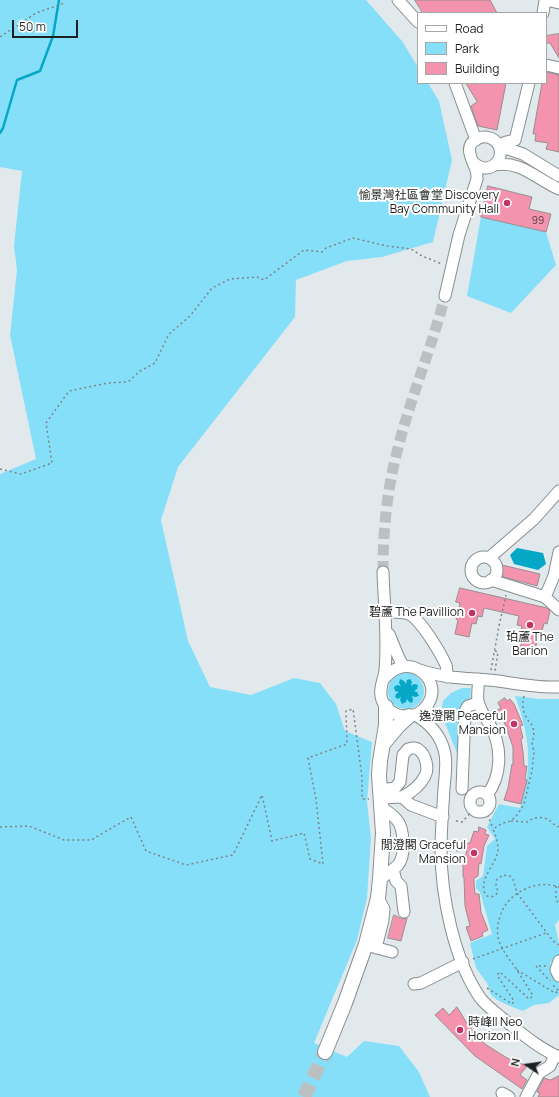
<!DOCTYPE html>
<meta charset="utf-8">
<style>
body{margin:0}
#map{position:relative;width:559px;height:1097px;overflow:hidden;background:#e2e9ec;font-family:Manrope,sans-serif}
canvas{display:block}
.legend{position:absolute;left:417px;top:12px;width:130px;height:72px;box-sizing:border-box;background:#fff;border:1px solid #a5a6a6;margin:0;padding:5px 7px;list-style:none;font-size:12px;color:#1d2020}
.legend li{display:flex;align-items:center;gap:8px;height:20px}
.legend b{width:20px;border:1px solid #a5a6a6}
.north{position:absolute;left:507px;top:1045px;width:40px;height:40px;-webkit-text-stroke:3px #fff;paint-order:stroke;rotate:283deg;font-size:11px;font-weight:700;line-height:16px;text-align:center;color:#1d2020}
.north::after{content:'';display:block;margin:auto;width:14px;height:18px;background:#1d2020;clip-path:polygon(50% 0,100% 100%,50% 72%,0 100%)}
.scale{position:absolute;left:12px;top:20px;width:66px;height:18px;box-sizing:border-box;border:2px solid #1d2020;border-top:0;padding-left:5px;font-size:12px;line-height:14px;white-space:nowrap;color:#1d2020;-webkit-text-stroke:3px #fff;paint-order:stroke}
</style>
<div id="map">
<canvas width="559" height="1097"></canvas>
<ul class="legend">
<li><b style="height:5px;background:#fff"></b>Road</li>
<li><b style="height:11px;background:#86dff9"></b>Park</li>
<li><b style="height:11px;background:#f493ad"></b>Building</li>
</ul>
<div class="north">N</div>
<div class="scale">50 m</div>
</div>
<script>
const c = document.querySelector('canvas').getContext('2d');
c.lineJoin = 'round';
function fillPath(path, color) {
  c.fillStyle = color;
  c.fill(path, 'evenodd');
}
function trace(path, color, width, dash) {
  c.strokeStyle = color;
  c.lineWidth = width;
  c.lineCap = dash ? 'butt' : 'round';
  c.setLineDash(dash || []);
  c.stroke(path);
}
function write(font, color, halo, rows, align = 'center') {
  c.font = font + ' Manrope,"Noto Sans TC",sans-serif';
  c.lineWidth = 4;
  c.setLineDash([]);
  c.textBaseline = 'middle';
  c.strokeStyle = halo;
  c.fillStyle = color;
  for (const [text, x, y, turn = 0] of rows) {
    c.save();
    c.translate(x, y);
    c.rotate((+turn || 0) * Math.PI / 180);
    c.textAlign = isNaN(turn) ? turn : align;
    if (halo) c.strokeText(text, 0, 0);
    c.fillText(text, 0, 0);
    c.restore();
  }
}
fillPath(new Path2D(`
 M 0,0 L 366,0 L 402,41 L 418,67 L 418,83 L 428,83 L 439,101 L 452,160 L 433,242 L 382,257 L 347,261 L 296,280 L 295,317 L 178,467 L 161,520 L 188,641 L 210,687 L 251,695 L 294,678 L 320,683 L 336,704 L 345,731 L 372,742 L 367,802 L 371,838 L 367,898 L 357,940 L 314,1043 L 347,1057 L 364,1041 L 399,1046 L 419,1072 L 430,1097 L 0,1097 L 0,474 L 36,459 L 10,335 L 17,270 L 14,246 L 22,171 L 0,167 Z
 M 481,217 L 546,232 L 556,265 L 511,313 L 467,296 Z
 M388 691a18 18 0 1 1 36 0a18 18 0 1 1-36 0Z
 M 462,688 L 471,688 L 470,702 L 460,753 L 457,753 L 441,713 L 443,701 L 451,693 Z
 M 515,696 L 539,699 L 559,699 L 559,920 L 555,925 L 559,943 L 559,956 L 550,963 L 556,980 L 559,983 L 559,995 L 549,1003 L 534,1005 L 523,1011 L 510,1006 L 497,1000 L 491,995 L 487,983 L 476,968 L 470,943 L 492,934 L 480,892 L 476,888 L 476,881 L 483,876 L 487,846 L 495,839 L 487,827 L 499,804 L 520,808 C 533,767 530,736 515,696 Z`), '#86dff9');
fillPath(new Path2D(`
 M 517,548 L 543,553 L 546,564 L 538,570 L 514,564 L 510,555 Z
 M 400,679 L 404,681 L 406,684 L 407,680 L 410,679 L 412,682 L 411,686 L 414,684 L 418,685 L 417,689 L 414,691 L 417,692 L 419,696 L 415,697 L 412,696 L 413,700 L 412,703 L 409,702 L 407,699 L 406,702 L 402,704 L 400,700 L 401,697 L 398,699 L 395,697 L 396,694 L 399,692 L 395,691 L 394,687 L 397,685 L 401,686 L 399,683 Z`), '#05a7c7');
trace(new Path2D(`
 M 0,133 L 3,128 L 17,80 L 40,71 L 53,36 L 59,0`), '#05a7c7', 2.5);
const building = new Path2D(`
 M 415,0 L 490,0 L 497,13 L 423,13 Z
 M 559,34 L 559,58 L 550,43 L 546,43 L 546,36 Z
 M 546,72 L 559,75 L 559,152 L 546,149 L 548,143 L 535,141 L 536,134 L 533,134 L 542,83 L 546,83 Z
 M 466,83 L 506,83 L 497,130 L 478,126 L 471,106 L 477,102 Z
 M 488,186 L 532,197 L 529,209 L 551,214 L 546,232 L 481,217 Z
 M 502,565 L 540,574 L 537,586 L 500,576 Z
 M 460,588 L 547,608 L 550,611 L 547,624 L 544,623 L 540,639 L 538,638 L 534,653 L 520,649 L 523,636 L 519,635 L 522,626 L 517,625 L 519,616 L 484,608 L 482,617 L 478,616 L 476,624 L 472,623 L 469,637 L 455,634 L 458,620 L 456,619 L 460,603 L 456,602 Z
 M 505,698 L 507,701 L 510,699 L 514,704 L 523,725 L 520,726 L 523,738 L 521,739 L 523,752 L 524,766 L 527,766 L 525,779 L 527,780 L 521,804 L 504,800 L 508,788 L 512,764 L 513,765 L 513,747 L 502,716 L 495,720 L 491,713 L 501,708 L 498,703 Z
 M 479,827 L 486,830 L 485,834 L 489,835 L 484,846 L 481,864 L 479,863 L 478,876 L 474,878 L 474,883 L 475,894 L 479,894 L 481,912 L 488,930 L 482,933 L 483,936 L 471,941 L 466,927 L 470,926 L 465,906 L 464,878 L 463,877 L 463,864 L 467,850 L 456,851 L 456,844 L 470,843 L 474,831 L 478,832 Z
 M 394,915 L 402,919 L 407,918 L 401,941 L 388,938 Z
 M 457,1007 L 468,1025 L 485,1044 L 507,1058 L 527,1066 L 520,1075 L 527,1080 L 522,1089 L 475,1056 L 435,1015 L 443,1008 L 449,1015 Z
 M 559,1076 L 559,1097 L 538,1097 L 540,1093 L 537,1092 L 544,1078 L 550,1080 Z`);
fillPath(building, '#f493ad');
trace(building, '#968e90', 1);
trace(new Path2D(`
 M 383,572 C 383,530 387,489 398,448 C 411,396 432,347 445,296`), '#bbc1c3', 11, [11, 5.5]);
trace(new Path2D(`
 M 304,1097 L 325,1052`), '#bbc1c3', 14, [14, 7]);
const minor = new Path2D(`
 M 398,0 L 418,22
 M 546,0 L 559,3
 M 543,13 L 545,0
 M 546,65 L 559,68
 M 455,83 L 476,140
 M 499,146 L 506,142 L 515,140 L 529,83
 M 499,146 L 523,154 L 559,176
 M 494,165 C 521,160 536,179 559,189
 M 445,296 L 459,235 L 477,179 C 477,176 477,173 476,170 C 472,159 462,145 479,138 C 484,136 490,137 494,140 C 511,153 491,180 473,162
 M471 570a13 13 0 1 1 26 0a13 13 0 1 1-26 0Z
 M 489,558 L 534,519 L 559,491
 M 383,572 C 384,604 388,638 385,670 C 384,680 378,689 382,700 C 385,709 395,716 405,716 C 414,717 423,712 428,704 C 444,679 407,649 384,679
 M 491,580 L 545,597 L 554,576 L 559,552
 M 545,597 L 559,610
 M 384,612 C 392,612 401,611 409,614 C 421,620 440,652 446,665 C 447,669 447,673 447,677
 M 389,634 L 398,656 L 403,666
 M 420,670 C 445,679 472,678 498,681 C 518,684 539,688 559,687
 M 479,679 C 478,687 477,694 478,701 C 480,711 487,719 491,727 C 502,747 502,776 487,795
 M 415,715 C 430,723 442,737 445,754 C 447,765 445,777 444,788 C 443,808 441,828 441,849 C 441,896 454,961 481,999 C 487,1006 495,1012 502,1018 C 520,1032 538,1048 559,1057
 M 462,789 L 465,711 L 468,706 L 478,703
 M 381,790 L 395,788 L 400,782 L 403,755 L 408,749 C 412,748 416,747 419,750 C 426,755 429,769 425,776 C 420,786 412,792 402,797
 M470 802a10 10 0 1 1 20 0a10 10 0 1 1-20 0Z
 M 381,798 L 402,797 L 411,805 L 443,817
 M 393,869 L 396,881 L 401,886 L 404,912
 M 380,879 C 386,875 393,870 398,865 C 406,856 404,828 397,820 C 393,815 387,811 382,808
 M 370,946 L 392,952
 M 376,948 L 383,920 L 384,909 L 378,898
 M 559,961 L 556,970 L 559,976
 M 414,984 L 421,983 L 463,962
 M 502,1093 L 509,1097
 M 526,1097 L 539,1073 L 550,1066 L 555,1055`);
const major = new Path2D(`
 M 384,743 L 399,725 L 409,716
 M 325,1052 L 345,1003 L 366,944 L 378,898 L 380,879 L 383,833 L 379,775 L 380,761 L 386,725 L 386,707`);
trace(minor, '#878e91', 13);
trace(major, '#878e91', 16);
trace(new Path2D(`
 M 0,37 L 36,13 L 62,4 L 64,0
 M 0,469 L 21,474 L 52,463 L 46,423 L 69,391 L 108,383 L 128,382 L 140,371 L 155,363 L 169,334 L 190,316 L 212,288 L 230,279 L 257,277 L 264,280 L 304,250 L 322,252 L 326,248 L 353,238 L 387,246 L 411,249 L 422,256 L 442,264
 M 495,651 L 498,652 L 495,671
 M 491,670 L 499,626 L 506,595
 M 524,696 C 521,708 524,717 533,726 L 534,736 L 532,743 L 534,752 L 532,771 L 524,804 L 518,814 L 511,821 L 503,823 L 493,829 C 496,836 498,843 498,850 C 496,865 481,876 484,891 C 486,899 494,898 498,892 L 496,885 L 497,879 L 503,875 L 510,876 L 513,879 L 517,893 L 553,941 L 559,945
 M 486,810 L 493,829
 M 456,821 L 462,822 L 474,809
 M 511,821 L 527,822 C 533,817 542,816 549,820 C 552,822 555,826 559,827
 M 0,827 L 29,826 L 64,840 L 91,840 L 131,817 L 146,851 L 186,865 L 233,855 L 262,795 L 272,841 L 304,833 L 310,859 L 323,864 L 316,799 L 308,758 L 347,744 L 346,711 L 353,709 L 362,777 L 362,799 L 369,799
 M 556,886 L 556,900 L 559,904
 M 473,959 L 546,933
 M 546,966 L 536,966 L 550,981
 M 517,970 L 555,993 L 559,991 L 552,984
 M 487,988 L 512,1004 L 514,1001 L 497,975 L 500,972 L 529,999 L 533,996 C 528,987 522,979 517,970 C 504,951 491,940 501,914 C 504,905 510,898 518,893 C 530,885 545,882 559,887`), '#7e8385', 1.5, [2, 3]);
trace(minor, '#fff', 11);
trace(major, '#fff', 14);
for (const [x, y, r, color] of [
 [507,203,4,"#c13468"],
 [472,613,4,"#c13468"],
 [530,625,4,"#c13468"],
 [514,724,4,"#c13468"],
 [474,853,4,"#c13468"],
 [460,1030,4,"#c13468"]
]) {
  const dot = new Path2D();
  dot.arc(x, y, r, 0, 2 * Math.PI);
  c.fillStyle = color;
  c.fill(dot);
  trace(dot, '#fff', 1.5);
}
write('10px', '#533d43', null, [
 ["99",538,221]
]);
write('12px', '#1d2020', '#fff', [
 ["愉景灣社區會堂 Discovery",499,196],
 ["Bay Community Hall",499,210],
 ["碧蘆 The Pavillion",464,613],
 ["珀蘆 The",530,638,"center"],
 ["Barion",530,652,"center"],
 ["逸澄閣 Peaceful",506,717],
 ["Mansion",506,731],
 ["閒澄閣 Graceful",466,846],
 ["Mansion",466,860],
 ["時峰II Neo",468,1023,"left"],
 ["Horizon II",468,1037,"left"]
], 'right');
</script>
